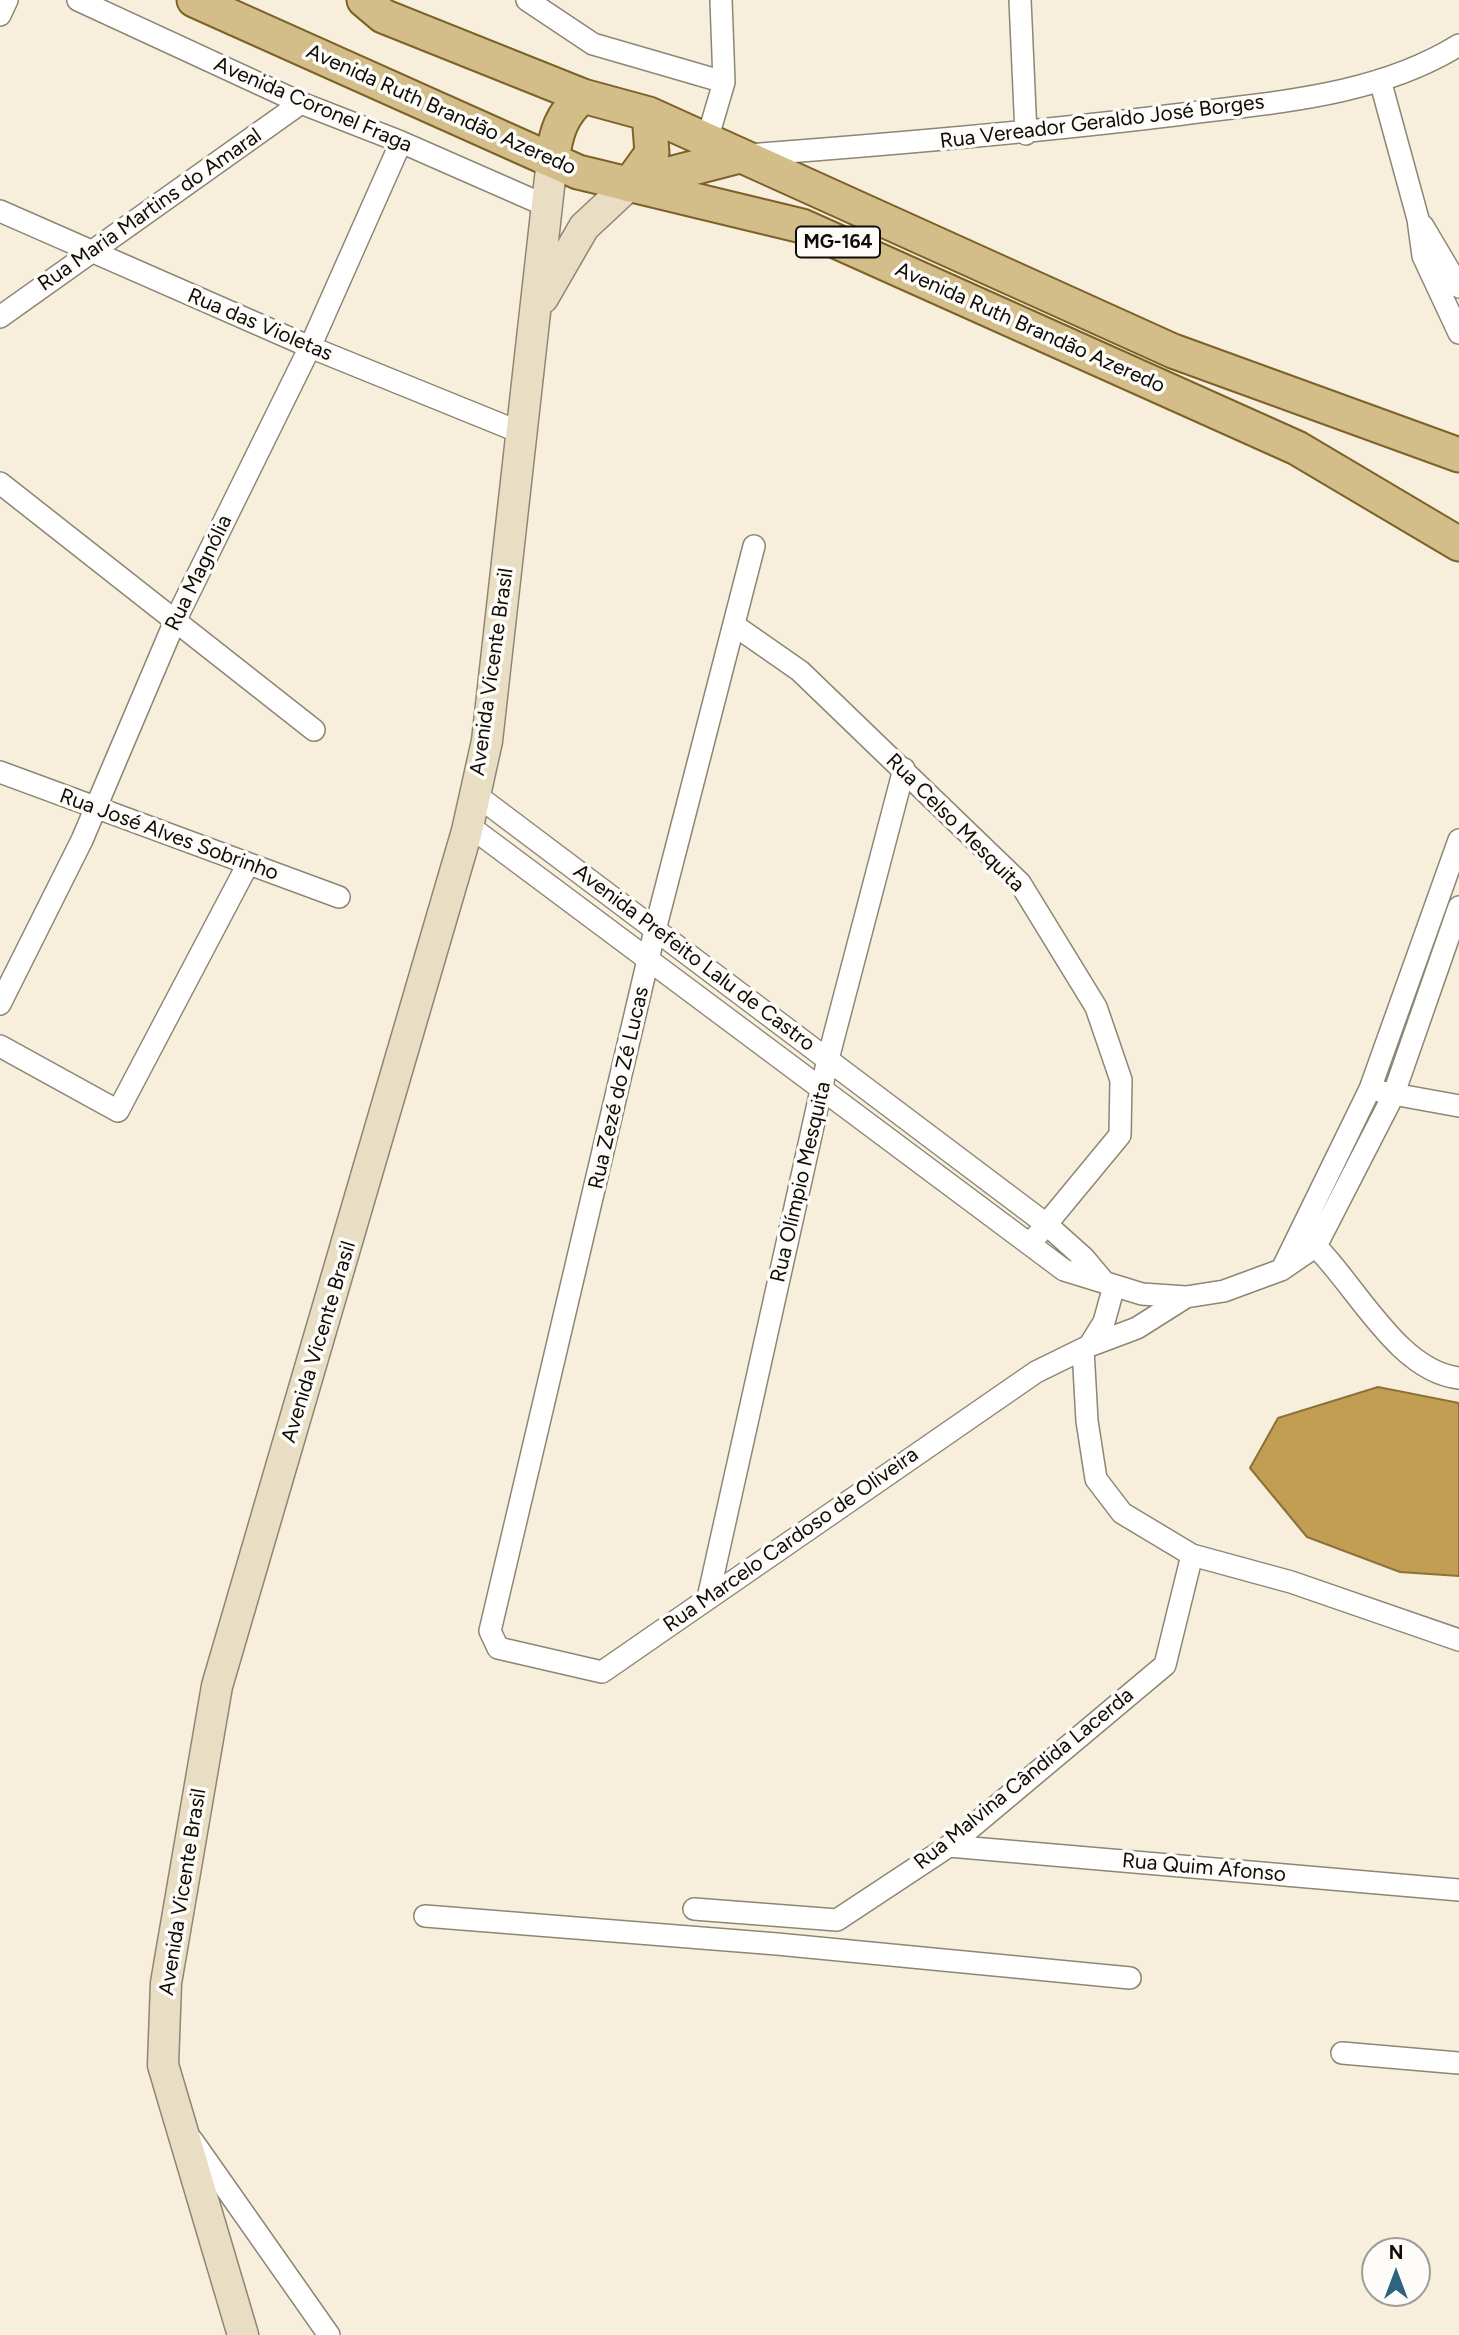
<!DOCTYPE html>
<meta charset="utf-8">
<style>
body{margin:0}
#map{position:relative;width:1459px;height:2335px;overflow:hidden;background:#f7eedb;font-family:Figtree,sans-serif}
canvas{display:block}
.north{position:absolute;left:1361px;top:2237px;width:70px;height:70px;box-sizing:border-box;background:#fefcf8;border:2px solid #9e9c97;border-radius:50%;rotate:0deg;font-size:19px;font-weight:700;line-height:28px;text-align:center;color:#0f0c06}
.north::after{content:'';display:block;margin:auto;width:24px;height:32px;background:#2f6380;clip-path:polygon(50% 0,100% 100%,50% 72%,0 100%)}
</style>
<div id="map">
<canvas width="1459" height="2335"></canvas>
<div class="north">N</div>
</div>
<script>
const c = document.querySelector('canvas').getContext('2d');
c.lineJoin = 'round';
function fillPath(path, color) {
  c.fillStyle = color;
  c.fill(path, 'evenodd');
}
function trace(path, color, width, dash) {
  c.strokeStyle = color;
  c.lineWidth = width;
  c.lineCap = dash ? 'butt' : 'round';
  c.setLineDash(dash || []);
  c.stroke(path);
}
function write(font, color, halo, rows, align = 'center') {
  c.font = font + ' Figtree,sans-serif';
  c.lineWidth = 7;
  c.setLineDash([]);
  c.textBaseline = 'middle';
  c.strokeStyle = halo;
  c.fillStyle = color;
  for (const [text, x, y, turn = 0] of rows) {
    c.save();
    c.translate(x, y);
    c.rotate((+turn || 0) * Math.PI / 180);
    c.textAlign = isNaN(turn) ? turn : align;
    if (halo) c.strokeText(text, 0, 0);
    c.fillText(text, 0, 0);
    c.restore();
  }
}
const water = new Path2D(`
 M 1378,1387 L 1459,1403 L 1459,1576 L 1400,1572 L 1307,1537 L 1250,1468 L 1278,1418 Z`);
fillPath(water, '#c19e51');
trace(water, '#8c723a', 2);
const street = new Path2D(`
 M 78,0 L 301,103 L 401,142 L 549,207
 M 527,0 L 593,44 L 724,82
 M 1020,0 L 1026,134
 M 0,15 L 7,0
 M 1380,80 L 1418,219 L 1423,256 L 1459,333
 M 707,140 L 724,82 L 721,0
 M 748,155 C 894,144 1038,132 1183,114 C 1276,102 1377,96 1459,45
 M 0,211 L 310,347 L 522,433
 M 1423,226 L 1459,287
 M 0,317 L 301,103
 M 0,483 L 314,730
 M 754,546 L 655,930 L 490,1631 L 498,1648 L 602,1672 L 1036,1372 L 1089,1346 L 1137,1328 L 1186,1297
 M 734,625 L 800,671 L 1020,883 L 1096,1007 L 1121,1080 L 1120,1135 L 1030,1244
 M 0,772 L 339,897
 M 475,794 L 1046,1224 L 1084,1258 L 1105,1283
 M 468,825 L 1064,1270 L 1142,1294 L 1186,1297 L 1224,1291 L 1281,1270 L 1316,1246 L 1393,1096 L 1459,907
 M 0,1004 L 82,840 L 175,621 L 310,347 L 401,142
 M 0,1046 L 118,1111 L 248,864
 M 1382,1092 L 1459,1106
 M 1307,1238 C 1353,1278 1395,1371 1459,1378
 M 1284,1265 L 1370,1089 L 1459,840
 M 1089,1346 L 1104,1322 L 1114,1286
 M 1083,1349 L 1087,1421 L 1096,1479 L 1122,1513 L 1192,1555 L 1291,1582 L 1459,1640
 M 708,1598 L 828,1059 L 904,769
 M 949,1846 L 1459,1890
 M 694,1909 L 837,1920 L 949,1846 L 1165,1665 L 1192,1555
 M 425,1916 L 777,1944 L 1130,1978
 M 1342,2053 L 1459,2063
 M 192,2140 L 329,2335`);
const secondary = new Path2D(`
 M 543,298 L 584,227 L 629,185
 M 243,2335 L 163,2065 L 166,1983 L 217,1686 L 467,831 L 487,741 L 552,160`);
const primary = new Path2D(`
 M 194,0 L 578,172 L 802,226 L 1297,448 L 1459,544
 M 364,0 L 383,16 L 583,96 L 649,114 L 1173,351 L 1459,455
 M 552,160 C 556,133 561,114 583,96
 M 635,183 L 739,156
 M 629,185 L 652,153 L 649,114`);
trace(street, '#8e8675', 24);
trace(secondary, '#8e8675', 33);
trace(primary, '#7c6228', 37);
trace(street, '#fff', 21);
trace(secondary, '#e9dec4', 30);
trace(primary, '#d3bd89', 33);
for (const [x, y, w] of [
 [838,242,84]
]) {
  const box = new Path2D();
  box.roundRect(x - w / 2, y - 15.5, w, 31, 5);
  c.fillStyle = '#fefcf8';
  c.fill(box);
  trace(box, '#0f0c06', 2);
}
write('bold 19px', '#0f0c06', null, [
 ["MG-164",838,242]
]);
write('21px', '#0f0c06', '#fefcf8', [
 ["Avenida Coronel Fraga",313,105,23],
 ["Avenida Ruth Brandão Azeredo",441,110,24],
 ["Rua Vereador Geraldo José Borges",1102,122,-7],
 ["Rua Maria Martins do Amaral",150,210,-35],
 ["Rua das Violetas",260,325,23],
 ["Avenida Ruth Brandão Azeredo",1030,328,24],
 ["Rua Magnólia",199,573,-64],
 ["Avenida Vicente Brasil",492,672,-82],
 ["Rua Celso Mesquita",955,823,45],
 ["Rua José Alves Sobrinho",169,835,20],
 ["Avenida Prefeito Lalu de Castro",694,958,37],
 ["Rua Zezé do Zé Lucas",619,1088,-77],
 ["Rua Olímpio Mesquita",801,1182,-77],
 ["Avenida Vicente Brasil",319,1342,-73],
 ["Rua Marcelo Cardoso de Oliveira",791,1540,-35],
 ["Rua Malvina Cândida Lacerda",1024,1779,-39],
 ["Rua Quim Afonso",1204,1868,5],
 ["Avenida Vicente Brasil",183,1892,-81]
]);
</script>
